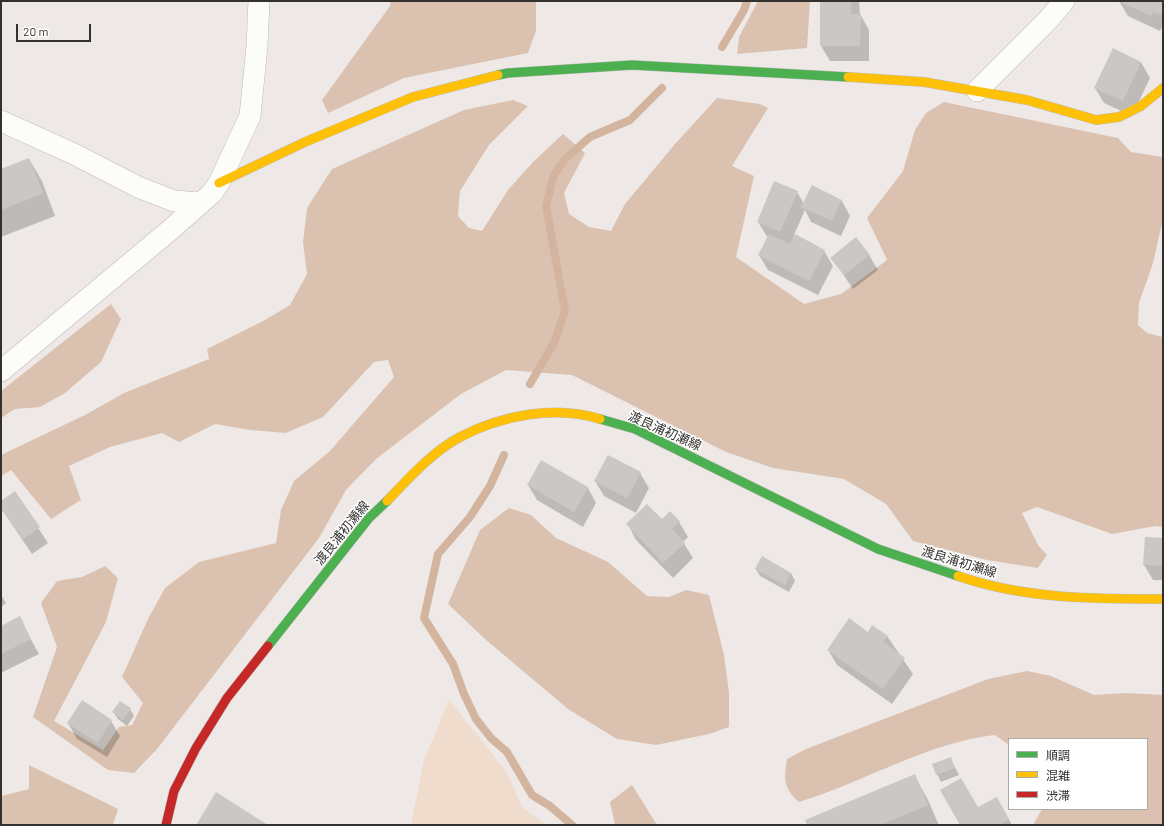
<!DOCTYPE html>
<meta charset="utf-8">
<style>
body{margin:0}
#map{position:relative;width:1164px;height:826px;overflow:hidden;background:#eee9e6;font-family:Barlow,"Noto Sans JP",sans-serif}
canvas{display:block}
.frame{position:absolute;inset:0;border:2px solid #33302d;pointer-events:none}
.legend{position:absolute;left:1008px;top:738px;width:140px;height:72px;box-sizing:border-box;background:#fff;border:1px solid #adacab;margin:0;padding:5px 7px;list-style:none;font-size:12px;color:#33302d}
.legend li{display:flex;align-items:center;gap:8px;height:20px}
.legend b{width:20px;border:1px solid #adacab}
.scale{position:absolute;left:16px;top:24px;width:75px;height:18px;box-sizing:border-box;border:2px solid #33302d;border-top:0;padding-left:5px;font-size:12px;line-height:14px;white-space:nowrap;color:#33302d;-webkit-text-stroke:3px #fff;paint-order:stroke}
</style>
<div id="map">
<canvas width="1164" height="826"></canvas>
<div class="frame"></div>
<ul class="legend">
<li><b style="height:5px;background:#4caf50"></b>順調</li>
<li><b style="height:5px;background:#ffc107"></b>混雑</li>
<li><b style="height:5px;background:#c62828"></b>渋滞</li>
</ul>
<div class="scale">20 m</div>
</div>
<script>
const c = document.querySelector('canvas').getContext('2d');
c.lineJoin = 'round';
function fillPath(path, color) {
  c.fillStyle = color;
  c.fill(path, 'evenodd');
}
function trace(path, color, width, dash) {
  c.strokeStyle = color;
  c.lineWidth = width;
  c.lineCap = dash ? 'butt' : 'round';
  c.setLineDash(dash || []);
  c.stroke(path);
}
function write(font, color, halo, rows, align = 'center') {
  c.font = font + ' Barlow,"Noto Sans JP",sans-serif';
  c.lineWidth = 3;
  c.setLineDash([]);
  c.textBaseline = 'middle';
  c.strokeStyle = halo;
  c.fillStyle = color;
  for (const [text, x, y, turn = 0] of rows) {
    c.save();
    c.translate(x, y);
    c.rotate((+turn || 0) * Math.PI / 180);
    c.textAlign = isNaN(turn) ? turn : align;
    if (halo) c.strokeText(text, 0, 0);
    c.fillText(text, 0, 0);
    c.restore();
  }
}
fillPath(new Path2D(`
 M 449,700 L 507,772 L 522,807 L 546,825 L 411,825 L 424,760 Z`), '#f0dccd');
fillPath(new Path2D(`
 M 391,1 L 536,1 L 536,31 L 528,53 L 404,78 L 328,113 L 322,100 L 390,6 Z
 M 758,1 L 810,1 L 807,48 L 737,54 L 739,37 Z
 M 717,98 L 760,104 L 768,108 L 732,166 L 754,176 L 736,257 L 804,304 L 841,294 L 887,260 L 867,218 L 903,171 L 915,130 L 926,113 L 944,102 L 1118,138 L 1131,152 L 1163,157 L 1163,219 L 1153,263 L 1139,303 L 1138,325 L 1147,333 L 1163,337 L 1163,527 L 1155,526 L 1112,534 L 1037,507 L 1022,513 L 1038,545 L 1047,555 L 1038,568 L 987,560 L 913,541 L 886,504 L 844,479 L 773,468 L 726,452 L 572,375 L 506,370 L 461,394 L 376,459 L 346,490 L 319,538 L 157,749 L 134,773 L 108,770 L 33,717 L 57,647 L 41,603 L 57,581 L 82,577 L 105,566 L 118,578 L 106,622 L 54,721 L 103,750 L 119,727 L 132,725 L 143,703 L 122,677 L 148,619 L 165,588 L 199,562 L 276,543 L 281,510 L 294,481 L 330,451 L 394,377 L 388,360 L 374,362 L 323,417 L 286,433 L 250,430 L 215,424 L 179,442 L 162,433 L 110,447 L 69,466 L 81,500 L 51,519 L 11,470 L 1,476 L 1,455 L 87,414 L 124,393 L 209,359 L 207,349 L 265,320 L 290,305 L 307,274 L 303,242 L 307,208 L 332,169 L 464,110 L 513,100 L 528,106 L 489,145 L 460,191 L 458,216 L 469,228 L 482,231 L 508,190 L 533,162 L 563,134 L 585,153 L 564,193 L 569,214 L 589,227 L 611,231 L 625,204 L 675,144 Z
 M 111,304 L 121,319 L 101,362 L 65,393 L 40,407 L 15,409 L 1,418 L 1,391 Z
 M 509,508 L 531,515 L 556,538 L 608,562 L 647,596 L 669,597 L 686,590 L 709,595 L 724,655 L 729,692 L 729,727 L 709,734 L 656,745 L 617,739 L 568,709 L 485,639 L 448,604 L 480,530 Z
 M 1027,671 L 1051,676 L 1094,695 L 1126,693 L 1163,695 L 1163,825 L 1033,825 L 1042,809 L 1147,809 L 1147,739 L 1009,739 L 1009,745 L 995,735 C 926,743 865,782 799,802 C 783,788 784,779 787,759 L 806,749 L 988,679 Z
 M 29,765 L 118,809 L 113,825 L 1,825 L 1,796 L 29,789 Z
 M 632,785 L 657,825 L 615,825 L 610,802 Z`), '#dbc2b0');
fillPath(new Path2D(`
 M 821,1 L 859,1 L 860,14 L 869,30 L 869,61 L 830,61 L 821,46 Z
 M 1119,1 L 1163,1 L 1163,27 L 1162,27 L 1160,31 L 1128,16 Z
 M 1141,62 L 1150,78 L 1132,116 L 1104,103 L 1095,88 Z
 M 29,159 L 42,181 L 55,216 L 1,237 L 1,170 Z
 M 797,192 L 804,204 L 842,201 L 850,216 L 841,236 L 811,222 L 805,210 L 794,235 L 824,251 L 833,266 L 818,295 L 768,270 L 759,255 L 768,238 L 758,222 Z
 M 869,255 L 878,270 L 853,289 L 832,258 Z
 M 542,462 L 588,488 L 596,503 L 583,527 L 537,500 L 528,485 Z
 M 640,473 L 649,488 L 636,513 L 604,496 L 595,481 Z
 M 15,493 L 48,543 L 32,554 L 1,508 L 1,502 Z
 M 670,512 L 679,522 L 688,537 L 683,542 L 693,558 L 673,578 L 636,540 L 628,524 L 662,521 Z
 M 1163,539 L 1163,580 L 1153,580 L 1144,565 Z
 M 756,569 L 791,573 L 795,581 L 789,592 L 760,576 Z
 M 1,595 L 6,603 L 1,607 Z
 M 19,618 L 39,654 L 1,673 L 1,627 Z
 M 868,633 L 887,636 L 913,674 L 892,704 L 837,665 L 828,650 Z
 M 130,709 L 134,716 L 127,726 L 118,719 L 113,712 Z
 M 111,721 L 120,736 L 107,757 L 77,739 L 68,723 Z
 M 950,758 L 959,775 L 941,782 L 937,774 Z
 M 914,775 L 927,798 L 939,825 L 808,825 Z
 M 996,798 L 1012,825 L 962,825 L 978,809 Z`), '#0003');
trace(new Path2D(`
 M 722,47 L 744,10 L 747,1
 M 530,384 L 554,343 L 565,311 L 546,206 L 554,175 L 565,159 L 590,137 L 630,120 L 662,88
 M 504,455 L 490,486 L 470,517 L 438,554 L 424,618 L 453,664 L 464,694 L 476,719 L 491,738 L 507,752 L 532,795 L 550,806 L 572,825`), '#d3b49f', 8);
fillPath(new Path2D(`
 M 820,1 L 851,1 L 851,14 L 861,14 L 860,46 L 820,46 Z
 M 1118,1 L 1163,1 L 1163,15 L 1153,12 L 1151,16 Z
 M 1113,48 L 1141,62 L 1123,101 L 1094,88 Z
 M 29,158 L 43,193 L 1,210 L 1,169 Z
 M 774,181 L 798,191 L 780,232 L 757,222 Z
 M 812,185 L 842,200 L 832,221 L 801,207 Z
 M 769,234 L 790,244 L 795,234 L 825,250 L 809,281 L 758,255 Z
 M 856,237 L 870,255 L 844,275 L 830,258 Z
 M 608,455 L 641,472 L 627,498 L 594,481 Z
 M 541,460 L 588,487 L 574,512 L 527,485 Z
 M 15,491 L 40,527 L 23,539 L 1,509 L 1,501 Z
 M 647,504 L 662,519 L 670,511 L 680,521 L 672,529 L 685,543 L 663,563 L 626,524 Z
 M 1145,537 L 1163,538 L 1163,566 L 1143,565 Z
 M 762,556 L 791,573 L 785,585 L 755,569 Z
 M 20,616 L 31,639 L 1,654 L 1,626 Z
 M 849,618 L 868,632 L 872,625 L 888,636 L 883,642 L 905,658 L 883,689 L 827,650 Z
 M 82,700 L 112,720 L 98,743 L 67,723 Z
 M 120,701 L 131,708 L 123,720 L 112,712 Z
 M 951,757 L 955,768 L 936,775 L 932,764 Z
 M 915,774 L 928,805 L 880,825 L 807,825 L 805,820 Z
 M 961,778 L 978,807 L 997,797 L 1009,819 L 999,825 L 960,825 L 940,790 Z
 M 216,792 L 268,825 L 196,825 Z`), '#cac7c4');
const street = new Path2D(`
 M 977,91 L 1048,20 L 1064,1
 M 1,121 L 74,154 L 138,187 L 174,201 L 199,203
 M 1,371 L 169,231 L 212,193 L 219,183 L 250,116 L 257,46 L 259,1`);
const fast = new Path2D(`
 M 498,75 L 508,73 L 632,65 L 848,77
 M 600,419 L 635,429 L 878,549 L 958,576
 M 268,646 L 369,518 L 387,501`);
const slow = new Path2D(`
 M 848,77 L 924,82 L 1027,100 L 1096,120 L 1119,117 L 1141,106 L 1163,88
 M 219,183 L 305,142 L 413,97 L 498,75
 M 387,501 C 409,478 432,452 460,437 C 502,415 555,405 600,419
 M 958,576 C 1024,599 1094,599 1163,599`);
const jam = new Path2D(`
 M 166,825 L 174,791 L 196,748 L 227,698 L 268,646`);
trace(street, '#bebab8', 22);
trace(fast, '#bebab8', 10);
trace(slow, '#bebab8', 10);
trace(jam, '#bebab8', 10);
trace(street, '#fcfcfb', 21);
trace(fast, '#4caf50', 9);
trace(slow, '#ffc107', 9);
trace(jam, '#c62828', 9);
write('13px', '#33302d', '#fff', [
 ["渡良浦初瀬線",665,431,24],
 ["渡良浦初瀬線",342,533,-51],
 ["渡良浦初瀬線",959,562,17]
]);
</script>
